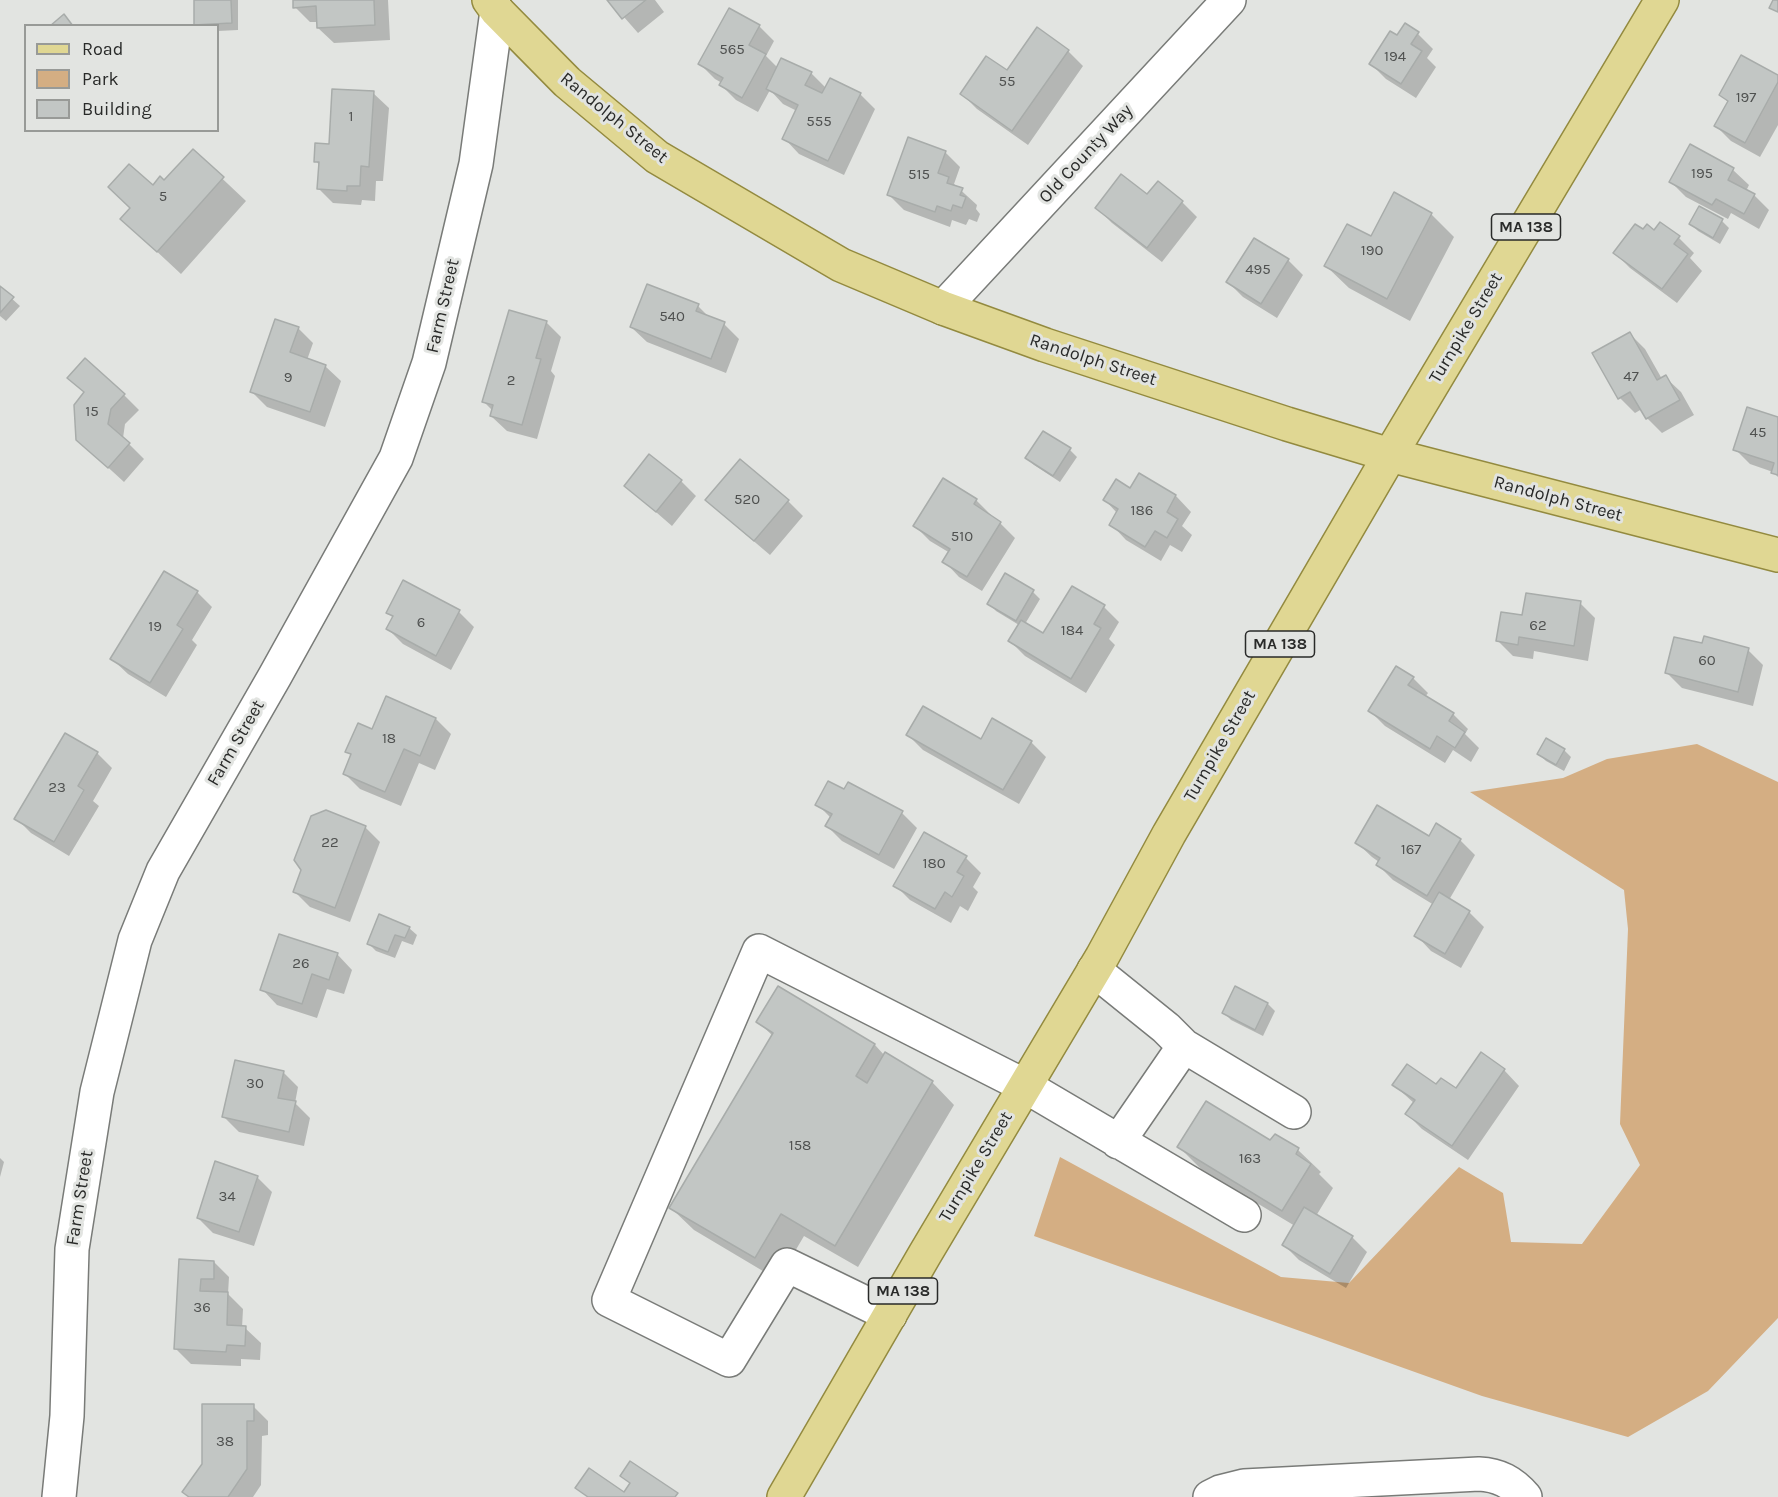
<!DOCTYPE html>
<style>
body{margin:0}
#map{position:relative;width:1778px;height:1497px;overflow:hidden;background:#e2e4e1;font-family:Karla,sans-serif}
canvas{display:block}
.legend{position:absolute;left:24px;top:24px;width:195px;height:108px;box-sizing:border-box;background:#e2e4e1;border:2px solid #989a97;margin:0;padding:8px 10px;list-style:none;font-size:18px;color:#292a29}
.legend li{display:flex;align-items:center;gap:12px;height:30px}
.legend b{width:30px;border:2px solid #989a97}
</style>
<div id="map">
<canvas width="1778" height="1497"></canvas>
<ul class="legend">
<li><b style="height:8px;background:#e0d793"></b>Road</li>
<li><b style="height:16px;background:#d4ae83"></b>Park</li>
<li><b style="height:16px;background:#c2c6c4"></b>Building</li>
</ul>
</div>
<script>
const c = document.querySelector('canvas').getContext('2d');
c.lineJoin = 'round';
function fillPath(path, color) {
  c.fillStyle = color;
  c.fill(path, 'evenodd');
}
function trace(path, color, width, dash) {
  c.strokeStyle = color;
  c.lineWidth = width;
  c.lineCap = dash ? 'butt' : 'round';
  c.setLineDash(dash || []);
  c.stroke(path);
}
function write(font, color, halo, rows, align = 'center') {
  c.font = font + ' Karla,sans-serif';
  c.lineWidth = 6;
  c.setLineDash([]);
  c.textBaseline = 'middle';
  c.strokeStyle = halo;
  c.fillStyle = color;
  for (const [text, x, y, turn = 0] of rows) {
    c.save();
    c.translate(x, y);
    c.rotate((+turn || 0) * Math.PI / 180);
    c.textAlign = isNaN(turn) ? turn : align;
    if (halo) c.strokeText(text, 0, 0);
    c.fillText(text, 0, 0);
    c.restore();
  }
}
fillPath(new Path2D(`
 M 1697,744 L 1778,782 L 1778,1318 L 1708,1391 L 1628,1437 L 1482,1396 L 1034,1236 L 1060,1157 L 1281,1277 L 1349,1283 L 1459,1167 L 1503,1193 L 1511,1242 L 1582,1244 L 1640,1165 L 1620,1124 L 1628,929 L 1624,890 L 1470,792 L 1563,778 L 1607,759 Z`), '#d4ae83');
fillPath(new Path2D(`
 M 195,0 L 238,0 L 238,30 L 218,31 L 218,26 L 197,26 Z
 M 295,0 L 388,0 L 390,40 L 334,43 L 318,28 L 318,22 L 310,22 L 295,7 Z
 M 609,0 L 655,0 L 664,12 L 638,33 Z
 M 759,26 L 774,41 L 766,56 L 778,68 L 811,73 L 826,88 L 860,94 L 875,109 L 844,175 L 799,154 L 784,138 L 797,111 L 783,104 L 770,90 L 758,112 L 736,100 L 721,85 L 722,83 L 715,79 L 700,64 Z
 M 1418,34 L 1433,49 L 1427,58 L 1436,67 L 1416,98 L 1386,79 L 1371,64 L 1397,37 Z
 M 1068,51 L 1083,66 L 1028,145 L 977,109 L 962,94 L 1007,72 Z
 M 1778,77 L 1778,125 L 1760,157 L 1731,141 L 1716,126 L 1729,103 L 1721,95 Z
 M 373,93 L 389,108 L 383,181 L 376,181 L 375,201 L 362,200 L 361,205 L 333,203 L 318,188 L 320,166 L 316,161 Z
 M 1690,146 L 1733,170 L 1749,185 L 1746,191 L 1754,195 L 1769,210 L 1759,229 L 1731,213 L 1728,219 L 1686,197 L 1671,182 Z
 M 193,151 L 246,201 L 181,274 L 122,219 L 153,187 L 165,182 Z
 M 945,152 L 960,167 L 954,184 L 977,205 L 976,209 L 980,214 L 977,222 L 969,219 L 966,225 L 952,220 L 950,227 L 904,210 L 889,195 Z
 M 1394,194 L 1431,214 L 1454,237 L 1410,321 L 1349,288 L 1326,266 L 1371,238 Z
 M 1147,197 L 1182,202 L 1197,217 L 1162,262 L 1112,223 L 1097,208 Z
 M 1722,221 L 1729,228 L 1720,244 L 1698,231 L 1691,224 Z
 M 1661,224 L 1679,238 L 1694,253 L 1690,258 L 1702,271 L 1677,303 L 1630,268 L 1615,253 L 1643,232 L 1655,233 Z
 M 1288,260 L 1303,275 L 1277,318 L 1243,297 L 1228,282 Z
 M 0,288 L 20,306 L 6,321 L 0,316 Z
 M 698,306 L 710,318 L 724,324 L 739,339 L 726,373 L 647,342 L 631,327 Z
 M 546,322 L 561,337 L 551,371 L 555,376 L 537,439 L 507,431 L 491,416 L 493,411 L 484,402 Z
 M 298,328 L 313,343 L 307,360 L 325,366 L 341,381 L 325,427 L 267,407 L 252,392 Z
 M 1630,334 L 1645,349 L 1662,379 L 1665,377 L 1681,392 L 1694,415 L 1662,433 L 1647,418 L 1642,409 L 1635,413 L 1620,398 L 1594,354 Z
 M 69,378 L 124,395 L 139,410 L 125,424 L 123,438 L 144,459 L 124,482 L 77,439 L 86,394 Z
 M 1778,418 L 1778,477 L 1773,472 L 1750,464 L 1735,449 Z
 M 1070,450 L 1077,457 L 1060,482 L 1034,465 L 1027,458 Z
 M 1140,475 L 1176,496 L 1191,512 L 1182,526 L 1192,535 L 1182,552 L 1170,545 L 1161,561 L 1126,540 L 1111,524 L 1117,513 L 1105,500 L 1131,490 Z
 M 681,481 L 696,496 L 672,526 L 626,486 Z
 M 976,500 L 991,515 L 990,517 L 1000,523 L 1015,538 L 982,591 L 959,577 L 944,561 L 950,553 L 930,541 L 915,526 Z
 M 788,501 L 803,516 L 770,555 L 723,515 Z
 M 1072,588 L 1104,607 L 1119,622 L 1109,639 L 1115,645 L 1086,693 L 1025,656 L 1010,641 L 1019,625 L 996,611 L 989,603 L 1033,592 L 1040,599 L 1025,624 L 1044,635 Z
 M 197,592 L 212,607 L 192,640 L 197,645 L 166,697 L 128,674 L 112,659 Z
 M 1580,603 L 1595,618 L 1588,661 L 1534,651 L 1533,659 L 1513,656 L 1498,641 L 1524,617 Z
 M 388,612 L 459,612 L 474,627 L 451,670 L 403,644 L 388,629 L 393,618 Z
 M 1703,645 L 1748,650 L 1763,665 L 1753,706 L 1682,688 L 1667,673 Z
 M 1413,678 L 1428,693 L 1425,697 L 1453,714 L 1468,729 L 1465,734 L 1479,748 L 1471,762 L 1453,750 L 1445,763 L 1385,726 L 1370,711 Z
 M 386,698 L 436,719 L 451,734 L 435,770 L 419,763 L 401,806 L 360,789 L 344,773 L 352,756 L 347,752 L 372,731 Z
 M 908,735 L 981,741 L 1031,742 L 1046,757 L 1019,804 L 923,750 Z
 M 1564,750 L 1571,757 L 1564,771 L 1546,761 L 1539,754 Z
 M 97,753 L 112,768 L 93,801 L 99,806 L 69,856 L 31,833 L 16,818 Z
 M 817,804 L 902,813 L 917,828 L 894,869 L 842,841 L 827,826 L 831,818 Z
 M 365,827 L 380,842 L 350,922 L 310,907 L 295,892 Z
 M 1430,838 L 1460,840 L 1475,855 L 1449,900 L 1469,912 L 1484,927 L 1461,968 L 1431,951 L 1416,935 L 1434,905 L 1393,880 L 1378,865 L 1379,862 L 1372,857 L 1356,842 Z
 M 966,858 L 981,873 L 973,887 L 978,892 L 968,911 L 960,906 L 951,923 L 910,900 L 895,885 Z
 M 409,928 L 417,935 L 413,945 L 402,941 L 395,958 L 376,951 L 369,944 Z
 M 337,954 L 352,970 L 344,994 L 327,989 L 317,1018 L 277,1005 L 262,989 Z
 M 778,988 L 875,1045 L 885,1056 L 932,1082 L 954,1105 L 858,1267 L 804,1236 L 778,1280 L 694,1230 L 671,1208 L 773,1036 L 758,1022 Z
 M 1268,1004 L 1275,1011 L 1263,1036 L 1231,1020 L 1223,1012 Z
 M 1481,1054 L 1504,1070 L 1519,1086 L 1468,1160 L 1422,1129 L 1407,1114 L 1415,1104 L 1394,1085 L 1437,1086 L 1456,1090 Z
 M 283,1072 L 298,1087 L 295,1103 L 310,1118 L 304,1146 L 239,1132 L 224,1117 Z
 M 1271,1142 L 1298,1150 L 1321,1172 L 1319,1174 L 1333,1188 L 1316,1216 L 1352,1237 L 1367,1252 L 1346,1288 L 1299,1260 L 1284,1245 L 1295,1226 L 1202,1170 L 1179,1147 Z
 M 0,1158 L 4,1162 L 0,1177 Z
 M 257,1177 L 272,1192 L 254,1246 L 213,1233 L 198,1218 Z
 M 180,1260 L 214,1262 L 229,1277 L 228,1294 L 243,1309 L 242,1328 L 245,1328 L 261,1343 L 260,1360 L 241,1359 L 241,1366 L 191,1364 L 176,1349 Z
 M 253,1406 L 268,1421 L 268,1435 L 262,1436 L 261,1485 L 253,1497 L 190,1497 Z`), '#0003');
const building = new Path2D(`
 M 194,0 L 231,0 L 232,23 L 194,25 Z
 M 293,0 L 374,0 L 375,25 L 317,28 L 316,6 L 293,8 Z
 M 607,0 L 646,0 L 622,19 Z
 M 1773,0 L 1778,0 L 1778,12 L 1769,8 Z
 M 729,8 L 760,25 L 749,45 L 766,54 L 742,98 L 719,85 L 723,78 L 698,64 Z
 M 64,14 L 73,26 L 50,26 Z
 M 1405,23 L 1419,32 L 1411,44 L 1422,51 L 1401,84 L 1369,64 L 1390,31 L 1397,35 Z
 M 1037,27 L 1069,50 L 1012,131 L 960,94 L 986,56 L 1007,70 Z
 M 1741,55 L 1778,75 L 1778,82 L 1745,143 L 1714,126 L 1728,101 L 1719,95 Z
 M 781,58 L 812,72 L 805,85 L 822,93 L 830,78 L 861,93 L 828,161 L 782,139 L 798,105 L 766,89 Z
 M 332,89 L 374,91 L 369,167 L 361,166 L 360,186 L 347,186 L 347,191 L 317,189 L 319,162 L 314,162 L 315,143 L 329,144 Z
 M 908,137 L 946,151 L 938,173 L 949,177 L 947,183 L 963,188 L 960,195 L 966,197 L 962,208 L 953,205 L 951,211 L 937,206 L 935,212 L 887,195 Z
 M 1690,144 L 1734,168 L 1728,180 L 1755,194 L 1744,214 L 1716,199 L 1712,205 L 1669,182 Z
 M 193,149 L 224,177 L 157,252 L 120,219 L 130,208 L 108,187 L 129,164 L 153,185 L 160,176 L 164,180 Z
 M 1121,174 L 1147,194 L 1158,181 L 1183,201 L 1147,248 L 1095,208 Z
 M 1394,192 L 1432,213 L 1387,299 L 1324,266 L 1347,224 L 1371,236 Z
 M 1699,206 L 1723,219 L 1713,238 L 1689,224 Z
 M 1660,222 L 1680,236 L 1674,244 L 1688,254 L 1662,289 L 1613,253 L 1635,224 L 1643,229 L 1647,224 L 1654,230 Z
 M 1254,238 L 1289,259 L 1261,304 L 1226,282 Z
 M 647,284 L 699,304 L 696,311 L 725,322 L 711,359 L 630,327 Z
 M 0,286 L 14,297 L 0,313 Z
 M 509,310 L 547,321 L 536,358 L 541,359 L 522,425 L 490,416 L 493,405 L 482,402 Z
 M 275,319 L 299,327 L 290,352 L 326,365 L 310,412 L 250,392 Z
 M 1630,332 L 1657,380 L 1666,375 L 1680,400 L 1646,419 L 1630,392 L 1618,399 L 1592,353 Z
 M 85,358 L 125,394 L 111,409 L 108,424 L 130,443 L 108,468 L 76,440 L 74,405 L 84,392 L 67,378 Z
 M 1747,407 L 1778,417 L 1778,475 L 1771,473 L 1774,463 L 1733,450 Z
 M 1043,431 L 1071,448 L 1053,476 L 1025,458 Z
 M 649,454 L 682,480 L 656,512 L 624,486 Z
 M 740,459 L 789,500 L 754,541 L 705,500 Z
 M 1139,473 L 1176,495 L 1167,512 L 1178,519 L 1167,538 L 1155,531 L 1145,547 L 1109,525 L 1118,509 L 1103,500 L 1116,479 L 1130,488 Z
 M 943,478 L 977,499 L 974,504 L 1001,522 L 967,577 L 942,562 L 950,549 L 913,526 Z
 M 164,571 L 198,591 L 177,625 L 183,629 L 150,683 L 110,659 Z
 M 1005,573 L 1034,590 L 1016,621 L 987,604 Z
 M 403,580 L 460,610 L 436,656 L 386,629 L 393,616 L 386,613 Z
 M 1072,586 L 1105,605 L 1094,624 L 1101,628 L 1071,679 L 1008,641 L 1021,620 L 1043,633 Z
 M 1526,593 L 1581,601 L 1574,646 L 1519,637 L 1518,645 L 1496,641 L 1501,612 L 1522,615 Z
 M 1704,636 L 1749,648 L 1738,692 L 1665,673 L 1674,637 L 1702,643 Z
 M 1396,666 L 1414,677 L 1408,685 L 1454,713 L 1449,721 L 1465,732 L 1455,748 L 1437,736 L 1430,749 L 1368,711 Z
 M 386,696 L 436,718 L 420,756 L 404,749 L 385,792 L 343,774 L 351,754 L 345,752 L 358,723 L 372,729 Z
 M 923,706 L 981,739 L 992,718 L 1032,741 L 1003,790 L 906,735 Z
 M 65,733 L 98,752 L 78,786 L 84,790 L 54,842 L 14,819 Z
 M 1546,738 L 1565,749 L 1556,765 L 1537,754 Z
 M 828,781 L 844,789 L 848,782 L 903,811 L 879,855 L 825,826 L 832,814 L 815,805 Z
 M 1377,805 L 1429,836 L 1436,823 L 1461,839 L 1427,896 L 1376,865 L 1380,858 L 1355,843 Z
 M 326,810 L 366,826 L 335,908 L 293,892 L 301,870 L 294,860 L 311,816 Z
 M 924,832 L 967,856 L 957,872 L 964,876 L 952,897 L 945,892 L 935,909 L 893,886 Z
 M 1439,892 L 1470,911 L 1445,954 L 1414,936 Z
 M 379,914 L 410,927 L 405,938 L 395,935 L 388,952 L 367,944 Z
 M 279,934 L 338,953 L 329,980 L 312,974 L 302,1004 L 260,990 Z
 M 778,986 L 875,1044 L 856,1076 L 867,1083 L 885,1052 L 933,1081 L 835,1246 L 781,1214 L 755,1258 L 669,1208 L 773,1033 L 756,1022 Z
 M 1235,986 L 1268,1003 L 1255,1030 L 1222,1013 Z
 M 1481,1052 L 1505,1069 L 1452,1146 L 1405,1114 L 1415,1100 L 1392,1085 L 1407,1064 L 1436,1084 L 1441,1078 L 1456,1088 Z
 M 235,1060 L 284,1071 L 278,1098 L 296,1101 L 289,1132 L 222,1117 Z
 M 1206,1101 L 1270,1140 L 1275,1134 L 1299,1148 L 1296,1154 L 1311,1164 L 1282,1211 L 1177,1147 Z
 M 215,1161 L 258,1176 L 239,1232 L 197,1218 Z
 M 1304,1207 L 1353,1236 L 1330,1274 L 1282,1245 Z
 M 179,1259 L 214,1261 L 214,1279 L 201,1279 L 200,1291 L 228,1292 L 227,1325 L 246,1326 L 245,1346 L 227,1345 L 226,1352 L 174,1349 Z
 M 202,1404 L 254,1404 L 254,1421 L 247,1421 L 247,1469 L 228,1497 L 189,1497 L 182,1492 L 202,1464 Z
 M 630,1461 L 678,1493 L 675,1497 L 588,1497 L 575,1488 L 589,1468 L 624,1492 L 630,1483 L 620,1476 Z`);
fillPath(building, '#c2c6c4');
trace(building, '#a8acaa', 1.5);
const minor = new Path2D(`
 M 943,308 L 1229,0
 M 1094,970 L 1166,1028 L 1184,1046 L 1294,1112
 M 1118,1142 L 1184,1046
 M 890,1315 L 787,1265 L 729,1360 L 609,1300 L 759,951 L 1025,1086 L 1244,1215
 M 59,1497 L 67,1416 L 72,1249 L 97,1092 L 135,940 L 163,871 L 275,676 L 396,458 L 429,363 L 476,164 L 497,11
 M 1210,1497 L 1220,1492 L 1244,1486 L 1479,1474 C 1499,1475 1512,1482 1525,1497`);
const major = new Path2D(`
 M 489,0 L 497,11 L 567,82 L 657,157 L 841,265 L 943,308 L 1045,345 L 1287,424 L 1390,455 L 1778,555
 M 784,1497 L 925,1254 L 1102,957 L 1169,834 L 1390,455 L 1662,0`);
trace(minor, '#797b78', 36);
trace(major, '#938a3f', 36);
trace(minor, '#fff', 33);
trace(major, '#e0d793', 33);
write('15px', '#4f5150', null, [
 ["565",732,50],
 ["194",1395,57],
 ["55",1007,82],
 ["197",1746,98],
 ["1",351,117],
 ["555",819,122],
 ["195",1702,174],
 ["515",919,175],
 ["5",163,197],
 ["190",1372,251],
 ["495",1258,270],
 ["540",672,317],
 ["47",1631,377],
 ["9",288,378],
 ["2",511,381],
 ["15",92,412],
 ["45",1758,433],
 ["520",747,500],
 ["186",1142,511],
 ["510",962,537],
 ["6",421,623],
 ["62",1538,626],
 ["19",155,627],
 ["184",1072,631],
 ["60",1707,661],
 ["18",389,739],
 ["23",57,788],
 ["22",330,843],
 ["167",1411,850],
 ["180",934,864],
 ["26",301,964],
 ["30",255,1084],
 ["158",800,1146],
 ["163",1250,1159],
 ["34",227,1197],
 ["36",202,1308],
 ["38",225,1442]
]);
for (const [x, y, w] of [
 [1526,227,69],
 [1280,644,69],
 [903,1291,69]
]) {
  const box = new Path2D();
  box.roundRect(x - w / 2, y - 13, w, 26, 4.5);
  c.fillStyle = '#e2e4e1';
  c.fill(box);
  trace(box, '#292a29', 1.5);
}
write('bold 16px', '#292a29', null, [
 ["MA 138",1526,227],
 ["MA 138",1280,644],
 ["MA 138",903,1291]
]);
write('18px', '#292a29', '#e2e4e1', [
 ["Randolph Street",614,118,39],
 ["Old County Way",1086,154,-47],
 ["Farm Street",443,306,-77],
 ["Turnpike Street",1466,328,-59],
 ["Randolph Street",1093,360,18],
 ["Randolph Street",1558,499,15],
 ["Farm Street",236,743,-60],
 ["Turnpike Street",1220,746,-60],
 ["Turnpike Street",976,1167,-59],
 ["Farm Street",80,1198,-81]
]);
</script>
